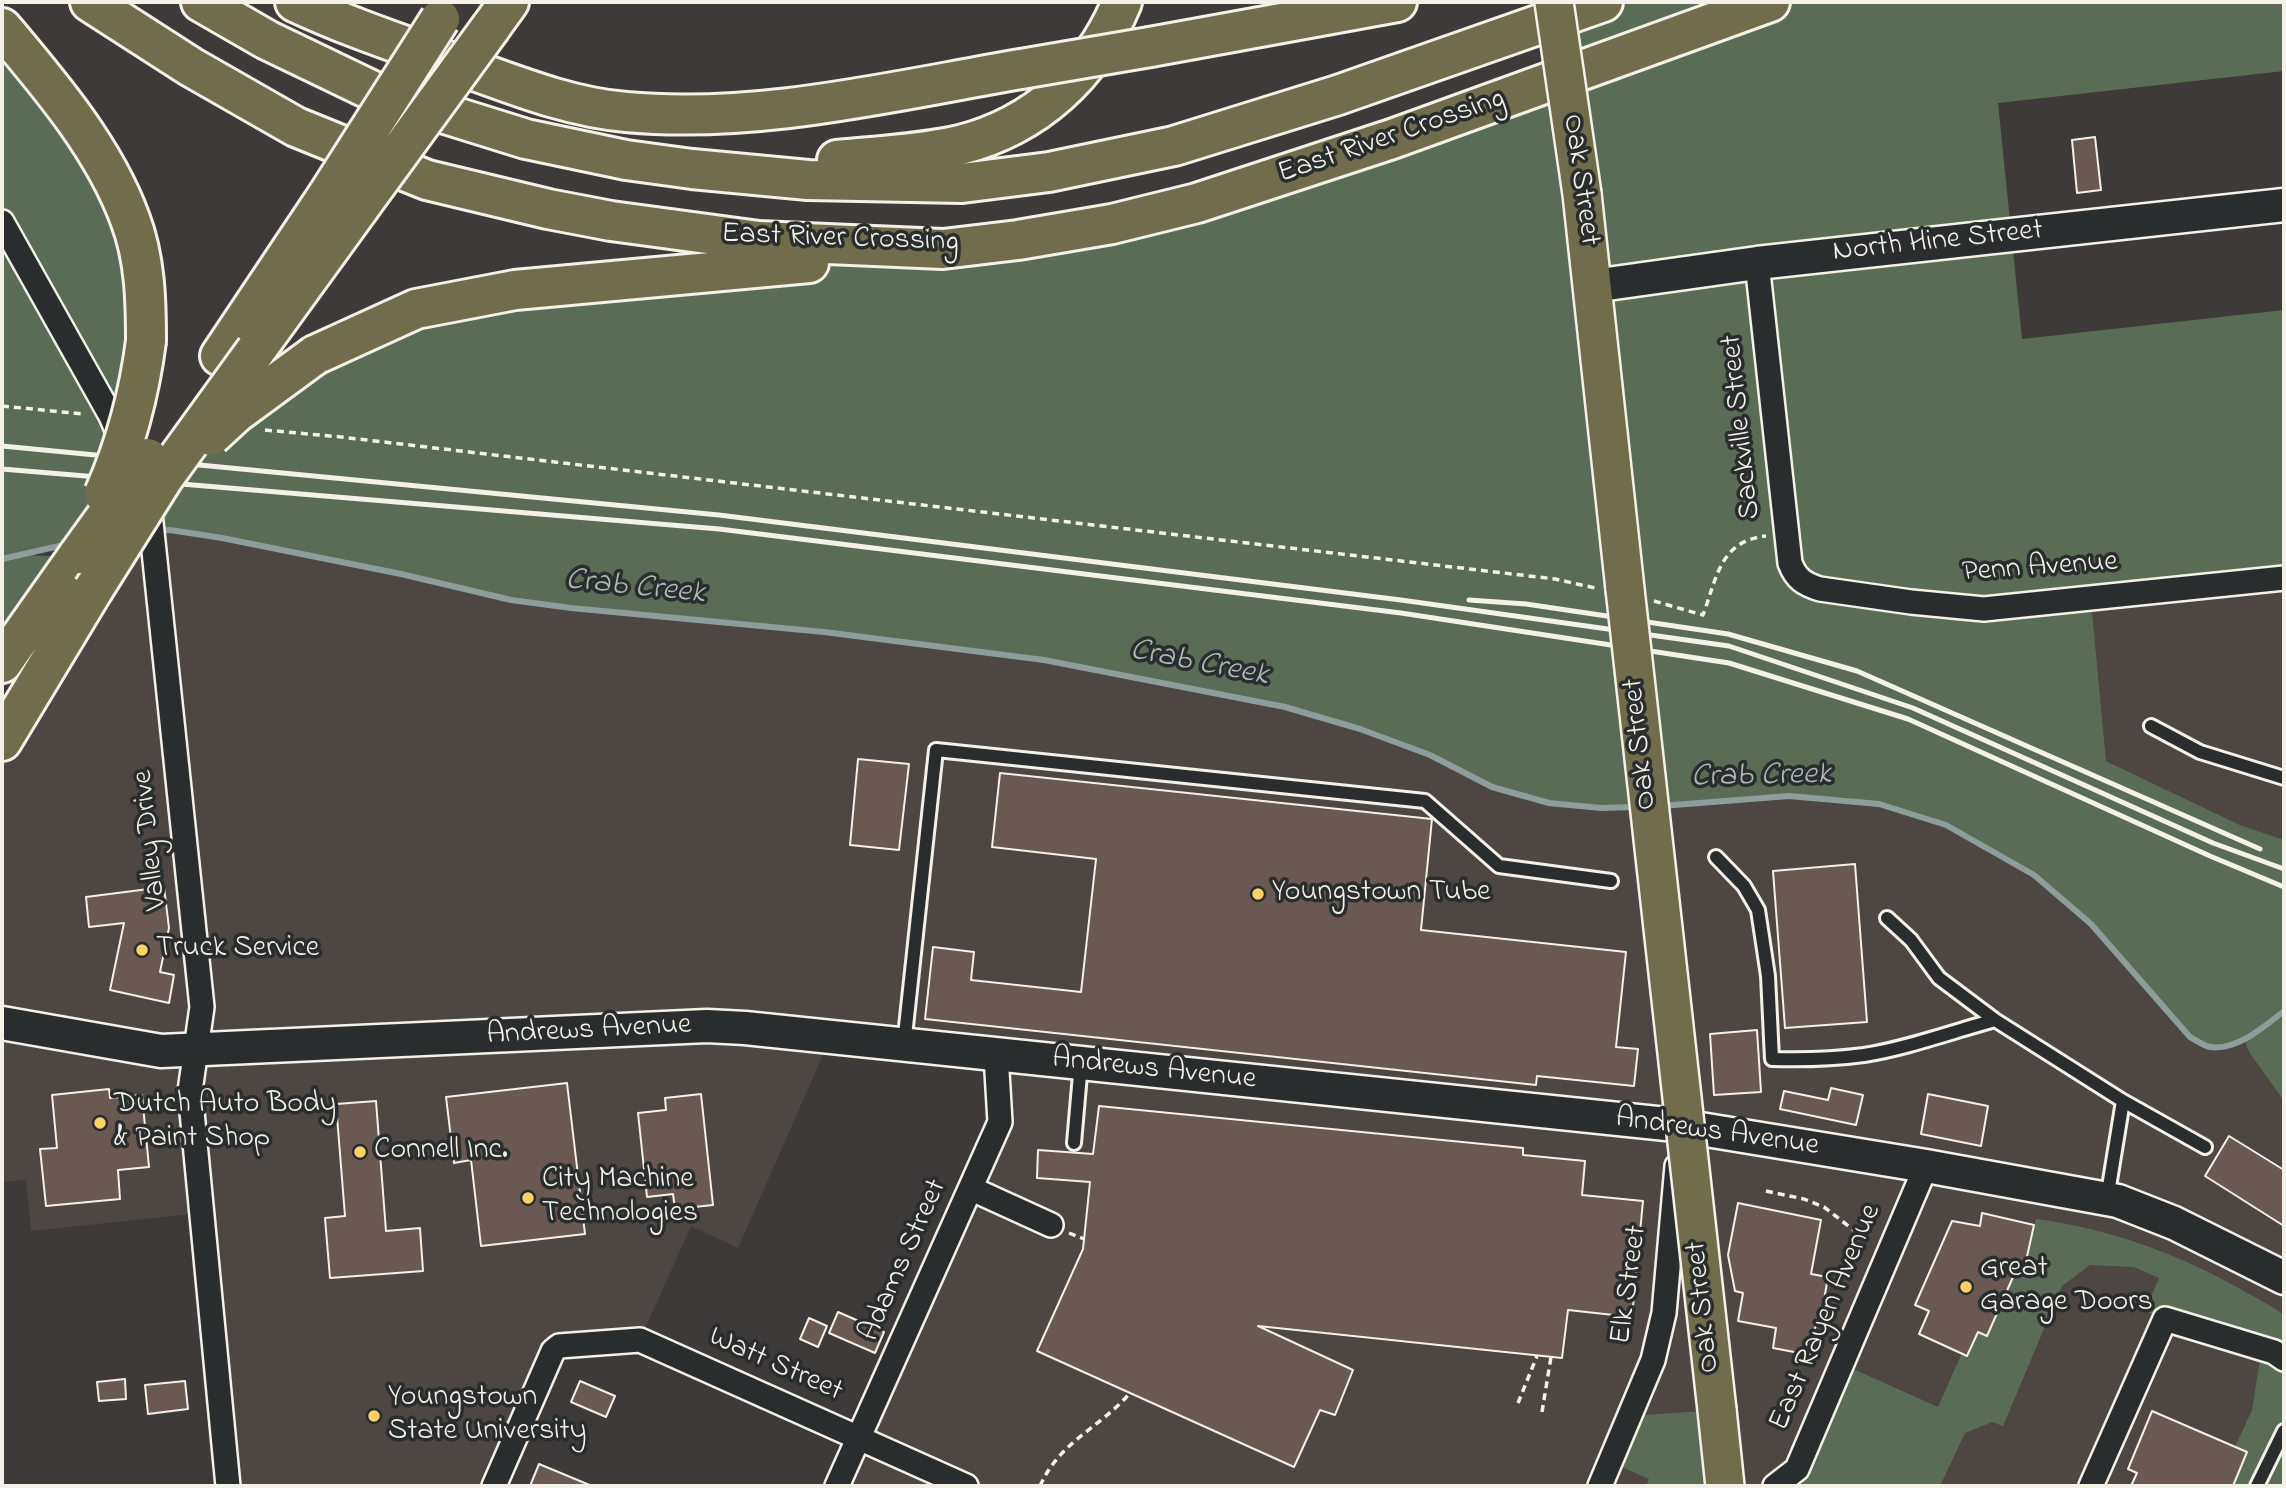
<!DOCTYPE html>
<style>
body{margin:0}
#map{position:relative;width:2286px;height:1488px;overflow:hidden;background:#3d3a39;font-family:"Indie Flower",sans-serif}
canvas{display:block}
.frame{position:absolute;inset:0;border:4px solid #f4f1e8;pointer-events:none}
</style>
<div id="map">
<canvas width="2286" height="1488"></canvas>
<div class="frame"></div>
</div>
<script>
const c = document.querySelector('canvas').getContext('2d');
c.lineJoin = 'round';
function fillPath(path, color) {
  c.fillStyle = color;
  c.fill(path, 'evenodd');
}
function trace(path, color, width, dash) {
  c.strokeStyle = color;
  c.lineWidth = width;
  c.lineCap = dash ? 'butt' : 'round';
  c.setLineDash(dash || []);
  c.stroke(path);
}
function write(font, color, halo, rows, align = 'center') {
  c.font = font + ' "Indie Flower",sans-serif';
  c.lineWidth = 7;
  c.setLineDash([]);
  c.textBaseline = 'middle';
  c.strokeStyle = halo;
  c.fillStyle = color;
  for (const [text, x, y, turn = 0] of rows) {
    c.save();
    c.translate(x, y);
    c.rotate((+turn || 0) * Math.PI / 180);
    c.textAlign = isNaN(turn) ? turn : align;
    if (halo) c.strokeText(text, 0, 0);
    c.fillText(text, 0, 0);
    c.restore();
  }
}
fillPath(new Path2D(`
 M 130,530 L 152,536 L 170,530 L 222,538 L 511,600 L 571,608 L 824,632 L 1044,660 L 1285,707 L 1360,729 L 1386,734 L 1549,803 L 1601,808 L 1649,807 L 1789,796 L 1879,804 L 1946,825 L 2034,875 L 2091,924 L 2190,1037 L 2229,1045 L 2244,1038 L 2249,1052 L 2284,1101 L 2284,1260 L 2276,1273 L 2284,1278 L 2284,1486 L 838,1486 L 1000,1121 L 996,1055 L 831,1037 L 738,1248 L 691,1226 L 640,1340 L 559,1347 L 495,1486 L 228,1486 L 202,1213 L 31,1231 L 26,1180 L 2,1182 L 2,736 Z
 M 2284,578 L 2284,840 L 2240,825 L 2106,761 L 2091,599 Z`), '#4d4643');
fillPath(new Path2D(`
 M 1556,2 L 2284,2 L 2284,71 L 1998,103 L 2022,339 L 2284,310 L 2284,578 L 2091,600 L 2106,761 L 2240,825 L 2284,840 L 2284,1101 L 2249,1052 L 2244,1039 C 2221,1048 2212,1048 2190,1037 L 2091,924 L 2034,875 L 1946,825 L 1879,804 L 1789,796 L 1649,807 L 1601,808 L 1549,803 L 1492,787 L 1430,755 L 1360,729 L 1285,707 L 1044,660 L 824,632 L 571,608 L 511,600 L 222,538 L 170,530 L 106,535 L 20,555 L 53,556 L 2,636 L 2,28 L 110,176 L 135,336 L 111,416 L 164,477 L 416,309 L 1018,240 L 1567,76 Z
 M 2036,1219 C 2110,1229 2177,1253 2242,1290 C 2256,1298 2271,1305 2284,1315 L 2284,1486 L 2233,1486 L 2247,1452 L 2235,1447 L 2252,1410 L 2260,1359 L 2145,1311 L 2159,1278 L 2134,1267 L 2090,1265 L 2062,1286 L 2003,1426 L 1992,1422 L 1965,1433 L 1940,1486 L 1801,1486 L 1853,1369 L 1938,1407 L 1962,1353 L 1968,1355 L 1978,1332 L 1987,1336 L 2017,1268 L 2024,1269 Z
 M 1717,1410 L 1725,1486 L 1646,1486 L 1649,1479 L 1611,1462 L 1631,1416 Z`), '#5b6c56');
trace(new Path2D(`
 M 155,531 L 170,530 L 222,538 L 401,574 L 511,600 L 571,608 L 824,632 L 1044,660 L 1285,707 L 1360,729 L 1430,755 L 1492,787 L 1549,803 L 1601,808 L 1636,807
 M 2,559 L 68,544
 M 1661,806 L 1789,796 L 1879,804 L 1946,825 L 2034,875 L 2091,924 L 2190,1037 C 2196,1040 2204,1046 2210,1047 C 2237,1051 2265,1026 2284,1011`), '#8c9d9b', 6);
const building = new Path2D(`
 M 2095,137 L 2101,190 L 2077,193 L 2072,140 Z
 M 858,759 L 909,764 L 899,850 L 850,845 Z
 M 1000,773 L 1432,819 L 1421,930 L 1626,952 L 1616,1047 L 1638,1049 L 1634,1086 L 1537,1076 L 1536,1085 L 925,1019 L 933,947 L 974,952 L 971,980 L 1081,992 L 1096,859 L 992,847 Z
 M 1855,864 L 1867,1022 L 1785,1028 L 1773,871 Z
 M 164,887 L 169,928 L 160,972 L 174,975 L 169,1003 L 110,990 L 124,923 L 89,927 L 86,897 Z
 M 1757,1030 L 1761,1092 L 1714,1095 L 1710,1034 Z
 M 567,1083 L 585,1234 L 481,1246 L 471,1160 L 454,1163 L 446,1097 Z
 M 1831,1088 L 1863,1095 L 1856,1125 L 1780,1109 L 1784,1091 L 1828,1100 Z
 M 109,1089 L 110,1098 L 142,1095 L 149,1167 L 118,1170 L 120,1199 L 46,1206 L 40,1149 L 57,1148 L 52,1095 Z
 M 701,1094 L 713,1205 L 675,1209 L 673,1194 L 647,1197 L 638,1113 L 666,1110 L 665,1098 Z
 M 1928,1094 L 1988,1106 L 1981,1146 L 1921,1134 Z
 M 376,1101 L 386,1231 L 420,1228 L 423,1271 L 330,1278 L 325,1218 L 345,1216 L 336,1104 Z
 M 1099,1106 L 1523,1148 L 1523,1155 L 1585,1161 L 1582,1195 L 1643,1201 L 1632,1317 L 1568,1310 L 1562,1358 L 1258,1326 L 1353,1370 L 1335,1415 L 1320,1410 L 1294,1467 L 1037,1351 L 1083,1249 L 1090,1182 L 1037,1178 L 1038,1150 L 1093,1154 Z
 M 2229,1136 L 2284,1170 L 2284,1226 L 2205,1176 Z
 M 1738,1203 L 1821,1220 L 1811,1274 L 1828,1277 L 1823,1306 L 1814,1331 L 1810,1355 L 1773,1348 L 1776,1328 L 1738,1321 L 1743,1293 L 1735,1291 L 1728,1255 Z
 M 1982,1213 L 2034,1225 L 2024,1270 L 2017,1268 L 1987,1336 L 1978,1332 L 1967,1356 L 1919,1334 L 1929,1311 L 1915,1305 L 1952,1221 L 1980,1226 Z
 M 838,1312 L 884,1332 L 875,1353 L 829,1333 Z
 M 809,1318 L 827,1326 L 818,1347 L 800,1339 Z
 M 125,1379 L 126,1399 L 99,1401 L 97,1382 Z
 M 185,1381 L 188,1409 L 148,1414 L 145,1385 Z
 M 580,1381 L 615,1396 L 606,1417 L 571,1402 Z
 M 2152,1411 L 2247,1452 L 2233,1486 L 2131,1486 L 2137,1473 L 2128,1469 Z
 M 539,1464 L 592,1486 L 530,1486 Z`);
fillPath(building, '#6a5952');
trace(building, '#f4f1e8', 2);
const lane = new Path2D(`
 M 2151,726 L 2200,752 L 2284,778
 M 1716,857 L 1744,886 L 1758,910 L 1768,976 L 1772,1059 C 1803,1060 1833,1059 1864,1055 C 1908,1048 1951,1032 1995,1020
 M 1887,918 L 1911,940 L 1939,978 L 1995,1020 L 2123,1101
 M 904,1045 L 936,750 L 1425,801 L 1499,866 L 1611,881
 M 1074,1143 L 1081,1063
 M 2107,1199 L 2123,1101 L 2205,1147
 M 2257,1486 L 2284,1431`);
const street = new Path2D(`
 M 2,222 L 111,416 L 123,444
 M 1757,263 L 1790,563 C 1796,579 1804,584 1820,589 L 1911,602 L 1984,609 L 2284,578
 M 146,501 L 150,513 L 202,1007 L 190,1091 L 228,1486
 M 972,1189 L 1051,1225
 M 494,1486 L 553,1351 L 559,1346 L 640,1340 L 966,1486
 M 837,1486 L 1000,1122 L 996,1055
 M 1600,1486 L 1653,1360 L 1664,1313 L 1677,1166
 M 1775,1486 L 1797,1469 L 1926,1166
 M 2091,1486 L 2165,1319 L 2274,1352 L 2284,1359`);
const secondary = new Path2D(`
 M 1593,286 L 1757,263 L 2284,205
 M 2,1023 L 161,1051 L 707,1026 L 745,1028 L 1676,1125 L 1926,1166 L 2118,1201 L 2174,1223 L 2284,1278`);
const primary = new Path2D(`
 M 1582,194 L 1625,589
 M 1717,1410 L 1725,1486`);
const highway = new Path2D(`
 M 90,2 L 191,67 L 296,127 L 427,180 L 548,209 L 611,221 L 759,241 L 943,249 L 1018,240 L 1112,224 L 1197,203 L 1392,139 L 1770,2
 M 201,2 L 267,40 L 375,92 L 526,139 L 626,160 L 692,169 L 808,180 L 962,183 L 1049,172 L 1174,146 L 1338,95 L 1603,2
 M 295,2 C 346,26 400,44 453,63 C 510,83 566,107 626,112 C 759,124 892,91 1021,69
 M 491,27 L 509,2
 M 2,28 C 50,85 104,148 130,219 C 145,258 146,300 146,341
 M 1150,47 L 1397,2
 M 837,160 C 878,156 920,154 960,145 C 1036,126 1092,74 1122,2
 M 256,350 L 359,208
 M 315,355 L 416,309 L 515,290 L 809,263
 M 220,356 L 327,196
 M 2,663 L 79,554
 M 2,741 L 93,590`);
trace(lane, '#f4f1e8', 18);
trace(street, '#f4f1e8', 28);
trace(secondary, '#f4f1e8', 37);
trace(primary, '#f4f1e8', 42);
trace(highway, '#f4f1e8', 44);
trace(new Path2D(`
 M 2,406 L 83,414
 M 265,430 L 341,437 L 1555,579 L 1595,588
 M 1654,601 L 1703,615 C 1717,577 1720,541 1766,536
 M 1766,1191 L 1804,1199 L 1824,1207 L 1869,1242
 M 1069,1233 L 1084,1239
 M 1518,1403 L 1537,1356
 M 1542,1412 L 1551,1357
 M 1040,1486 C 1060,1441 1100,1428 1130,1393`), '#f4f1e8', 3.5, [7, 5]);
trace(lane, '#2a2d2e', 12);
trace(street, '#2a2d2e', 23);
trace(secondary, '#2a2d2e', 32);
trace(primary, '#716c4b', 37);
trace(highway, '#716c4b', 38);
trace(new Path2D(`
 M 2,446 L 719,515 L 1401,600 L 1729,646 L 1913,708 L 2213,843 L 2284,869
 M 2,469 L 719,529 L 1401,613 L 1729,663 L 1908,719 L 2210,856 L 2284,887
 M 1469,600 L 1526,604 L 1728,634 L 1857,671 L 2260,849`), '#f4f1e8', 5);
const primaryBridge = new Path2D(`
 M 1554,2 L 1582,194
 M 1625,589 L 1717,1410`);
const highwayBridge = new Path2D(`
 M 1021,69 L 1150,47
 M 327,196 L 440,19
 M 359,208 L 491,27
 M 211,436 L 236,413 L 315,355
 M 104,494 C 126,444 139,395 146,341
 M 79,554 L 148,458
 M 93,590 L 164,477 L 256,350`);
trace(primaryBridge, '#f4f1e8', 42, []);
trace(highwayBridge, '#f4f1e8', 44, []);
trace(primaryBridge, '#716c4b', 37);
trace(highwayBridge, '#716c4b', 38);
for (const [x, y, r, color] of [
 [1258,894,7,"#ffd166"],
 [142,950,7,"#ffd166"],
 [100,1123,7,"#ffd166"],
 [360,1152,7,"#ffd166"],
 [528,1198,7,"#ffd166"],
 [1966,1287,7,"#ffd166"],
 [374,1416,7,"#ffd166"]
]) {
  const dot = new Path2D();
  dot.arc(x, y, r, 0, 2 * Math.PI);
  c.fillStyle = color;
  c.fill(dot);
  trace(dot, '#2a2d2e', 2.5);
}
write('30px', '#f4f1e8', '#2a2d2e', [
 ["East River Crossing",1392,138,-19],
 ["Oak Street",1579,180,82],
 ["East River Crossing",840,240,2],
 ["North Hine Street",1938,243,-6],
 ["Sackville Street",1743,427,-96],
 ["Penn Avenue",2040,569,-4],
 ["Oak Street",1642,744,-96],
 ["Valley Drive",152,840,-96],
 ["Andrews Avenue",589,1032,-3],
 ["Andrews Avenue",1154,1071,6],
 ["Andrews Avenue",1717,1134,8],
 ["Adams Street",905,1261,-66],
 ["Elk Street",1631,1285,-82],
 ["Oak Street",1705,1307,-96],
 ["East Rayen Avenue",1827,1318,-67],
 ["Watt Street",775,1366,24]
]);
write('30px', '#f4f1e8', '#2a2d2e', [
 ["Youngstown Tube",1272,894],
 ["Truck Service",156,950],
 ["Dutch Auto Body",114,1106],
 ["& Paint Shop",114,1140],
 ["Connell Inc.",374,1152],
 ["City Machine",542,1181],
 ["Technologies",542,1215],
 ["Great",1980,1270],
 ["Garage Doors",1980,1304],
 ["Youngstown",388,1399],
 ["State University",388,1433]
], 'left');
write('italic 32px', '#aeb9b5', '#2a2d2e', [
 ["Crab Creek",635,589,6],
 ["Crab Creek",1199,665,11],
 ["Crab Creek",1761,778,-1]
]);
</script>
